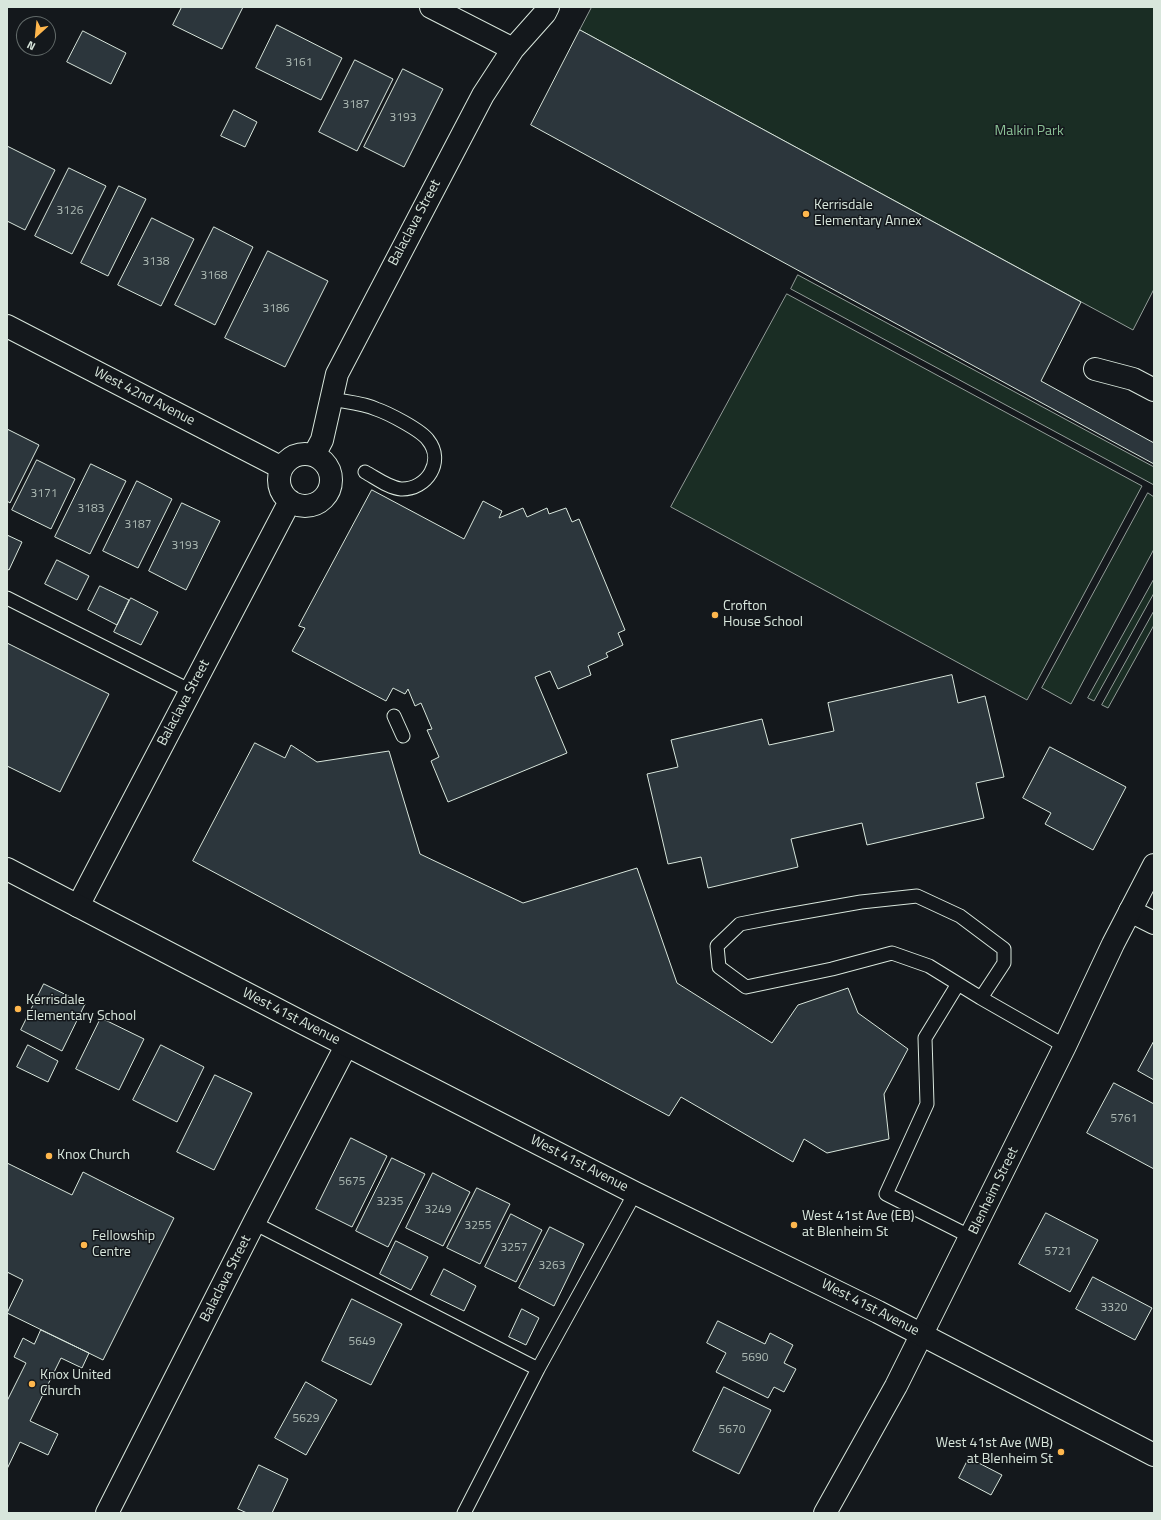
<!DOCTYPE html>
<style>
body{margin:0}
#map{position:relative;width:1161px;height:1520px;overflow:hidden;background:#14181c;font-family:"Titillium Web",sans-serif}
canvas{display:block}
.frame{position:absolute;inset:0;border:8px solid #d8e6dc;pointer-events:none}
.north{position:absolute;left:16px;top:16px;width:40px;height:40px;box-sizing:border-box;background:#14181c;border:1px solid #626a69;border-radius:50%;rotate:207deg;font-size:11px;font-weight:700;line-height:16px;text-align:center;color:#d8e6dc}
.north::after{content:'';display:block;margin:auto;width:14px;height:18px;background:#ffb74d;clip-path:polygon(50% 0,100% 100%,50% 72%,0 100%)}
</style>
<div id="map">
<canvas width="1161" height="1520"></canvas>
<div class="frame"></div>
<div class="north">N</div>
</div>
<script>
const c = document.querySelector('canvas').getContext('2d');
c.lineJoin = 'round';
function fillPath(path, color) {
  c.fillStyle = color;
  c.fill(path, 'evenodd');
}
function trace(path, color, width, dash) {
  c.strokeStyle = color;
  c.lineWidth = width;
  c.lineCap = dash ? 'butt' : 'round';
  c.setLineDash(dash || []);
  c.stroke(path);
}
function write(font, color, halo, rows, align = 'center') {
  c.font = font + ' "Titillium Web",sans-serif';
  c.lineWidth = 3;
  c.setLineDash([]);
  c.textBaseline = 'middle';
  c.strokeStyle = halo;
  c.fillStyle = color;
  for (const [text, x, y, turn = 0] of rows) {
    c.save();
    c.translate(x, y);
    c.rotate((+turn || 0) * Math.PI / 180);
    c.textAlign = isNaN(turn) ? turn : align;
    if (halo) c.strokeText(text, 0, 0);
    c.fillText(text, 0, 0);
    c.restore();
  }
}
const green = new Path2D(`
 M 592,7 L 1154,7 L 1154,289 L 1133,330 L 580,30 Z
 M 798,275 L 1154,467 L 1154,485 L 791,289 Z
 M 787,294 L 1142,486 L 1027,700 L 671,507 Z
 M 1148,493 L 1154,497 L 1154,549 L 1071,704 L 1042,688 Z
 M 1154,579 L 1154,593 L 1094,701 L 1088,698 Z
 M 1154,611 L 1154,625 L 1108,708 L 1102,705 Z`);
fillPath(green, '#1a2d24');
trace(green, '#939e99', 1);
const building = new Path2D(`
 M 182,7 L 243,7 L 222,49 L 173,25 Z
 M 277,25 L 342,58 L 321,100 L 256,68 Z
 M 580,30 L 1081,302 L 1041,381 L 1154,443 L 1154,464 L 531,125 Z
 M 83,31 L 126,53 L 111,84 L 67,62 Z
 M 355,60 L 393,79 L 357,151 L 319,132 Z
 M 403,69 L 443,89 L 404,167 L 364,147 Z
 M 234,110 L 257,122 L 245,147 L 221,136 Z
 M 7,146 L 55,170 L 25,230 L 7,221 Z
 M 69,168 L 106,186 L 72,254 L 35,236 Z
 M 119,186 L 146,199 L 108,276 L 81,263 Z
 M 152,218 L 194,239 L 161,306 L 118,285 Z
 M 214,227 L 253,247 L 215,325 L 175,305 Z
 M 268,251 L 328,281 L 285,367 L 225,338 Z
 M 7,429 L 39,445 L 10,503 L 7,501 Z
 M 37,460 L 75,479 L 51,529 L 12,510 Z
 M 91,464 L 126,481 L 90,554 L 55,537 Z
 M 137,481 L 172,499 L 138,568 L 103,551 Z
 M 372,490 L 464,539 L 483,501 L 502,511 L 499,518 L 523,508 L 527,517 L 547,508 L 549,514 L 566,508 L 572,522 L 579,519 L 625,630 L 618,633 L 623,645 L 606,653 L 608,657 L 588,666 L 591,675 L 558,689 L 550,671 L 535,677 L 567,753 L 448,802 L 431,761 L 439,757 L 427,730 L 432,729 L 421,703 L 415,706 L 408,689 L 405,694 L 393,688 L 386,701 L 292,651 L 305,628 L 299,626 Z
 M 182,503 L 220,521 L 186,590 L 149,571 Z
 M 7,535 L 22,542 L 9,570 L 7,569 Z
 M 57,560 L 89,576 L 77,600 L 45,584 Z
 M 100,586 L 129,600 L 117,625 L 88,610 Z
 M 131,598 L 158,612 L 141,645 L 114,632 Z
 M 7,643 L 109,694 L 60,792 L 7,766 Z
 M 952,675 L 958,703 L 985,696 L 1004,777 L 976,783 L 984,818 L 867,845 L 862,823 L 791,839 L 798,867 L 708,888 L 701,857 L 668,864 L 647,774 L 678,767 L 671,740 L 762,719 L 769,745 L 834,731 L 828,703 Z
 M 255,743 L 285,758 L 291,745 L 317,762 L 389,751 L 420,854 L 523,903 L 637,868 L 677,983 L 772,1043 L 798,1005 L 848,988 L 858,1013 L 908,1049 L 884,1094 L 889,1139 L 827,1153 L 804,1139 L 793,1162 L 681,1097 L 669,1116 L 193,861 Z
 M 1050,747 L 1126,787 L 1093,850 L 1045,824 L 1051,813 L 1023,798 Z
 M 44,984 L 85,1004 L 62,1051 L 21,1030 Z
 M 101,1018 L 144,1039 L 119,1090 L 76,1069 Z
 M 1154,1041 L 1154,1080 L 1138,1071 Z
 M 28,1045 L 58,1061 L 48,1082 L 17,1067 Z
 M 161,1045 L 204,1067 L 177,1122 L 133,1100 Z
 M 215,1075 L 252,1093 L 214,1170 L 177,1152 Z
 M 1114,1083 L 1154,1104 L 1154,1169 L 1087,1133 Z
 M 351,1138 L 387,1156 L 352,1227 L 316,1209 Z
 M 392,1158 L 425,1174 L 388,1247 L 356,1231 Z
 M 7,1163 L 72,1195 L 83,1172 L 174,1218 L 103,1360 L 7,1313 L 23,1280 L 7,1272 Z
 M 433,1173 L 470,1192 L 443,1246 L 406,1228 Z
 M 477,1188 L 510,1204 L 480,1264 L 447,1248 Z
 M 1046,1213 L 1098,1240 L 1070,1292 L 1019,1264 Z
 M 511,1214 L 542,1230 L 516,1282 L 485,1267 Z
 M 550,1227 L 584,1244 L 554,1306 L 519,1288 Z
 M 396,1241 L 428,1257 L 411,1290 L 380,1274 Z
 M 444,1269 L 476,1286 L 464,1311 L 431,1295 Z
 M 1093,1277 L 1152,1308 L 1135,1340 L 1076,1309 Z
 M 352,1299 L 402,1324 L 371,1385 L 322,1361 Z
 M 522,1309 L 539,1318 L 526,1345 L 509,1337 Z
 M 718,1321 L 765,1344 L 770,1333 L 793,1345 L 784,1363 L 796,1369 L 784,1392 L 774,1387 L 768,1398 L 716,1372 L 726,1353 L 707,1343 Z
 M 41,1330 L 89,1353 L 82,1368 L 61,1358 L 30,1421 L 58,1434 L 48,1455 L 20,1442 L 7,1469 L 7,1401 L 26,1363 L 14,1357 L 23,1338 L 34,1344 Z
 M 306,1382 L 337,1400 L 306,1455 L 275,1438 Z
 M 724,1387 L 771,1410 L 739,1474 L 693,1451 Z
 M 969,1458 L 1002,1475 L 991,1495 L 959,1478 Z
 M 259,1465 L 288,1479 L 272,1513 L 247,1513 L 238,1509 Z`);
fillPath(building, '#2c363c');
trace(building, '#d8e6dc', 1);
const service = new Path2D(`
 M 331,399 C 346,402 363,403 376,409 C 388,413 421,430 428,440 C 445,461 427,490 401,489 C 389,488 376,478 365,472
 M 7,598 L 191,691
 M 394,716 L 403,736
 M 958,984 L 925,1038 L 927,1104 L 886,1194 L 971,1237
 M 981,998 L 1004,963 L 1004,949 L 960,916 L 917,896 L 861,902 L 776,917 L 740,924 L 717,946 L 719,967 L 746,987 L 832,969 L 892,953 L 929,966 L 981,998 L 1065,1046
 M 254,1223 L 538,1369 L 464,1513
 M 538,1369 L 635,1193`);
const minor = new Path2D(`
 M 431,7 L 513,49
 M 7,326 L 282,468
 M 1095,369 L 1133,379 L 1154,390
 M279 480a26 26 0 1 1 52 0a26 26 0 1 1-52 0Z
 M 314,455 L 322,440 L 337,374 L 483,95 L 513,49 L 545,13 L 548,7
 M 78,906 L 290,501
 M 1130,911 L 1154,923
 M 107,1513 L 254,1223 L 346,1046`);
const tertiary = new Path2D(`
 M 825,1513 L 896,1386 L 1065,1046 L 1113,944 L 1154,865`);
const secondary = new Path2D(`
 M 7,869 L 303,1023 L 635,1193 L 878,1312 L 1154,1455`);
trace(service, '#d8e6dc', 15);
trace(minor, '#d8e6dc', 24);
trace(tertiary, '#d8e6dc', 24);
trace(secondary, '#d8e6dc', 24);
trace(service, '#14181c', 13);
trace(minor, '#14181c', 22);
trace(tertiary, '#14181c', 22);
trace(secondary, '#14181c', 22);
for (const [x, y, r, color] of [
 [806,214,4,"#ffb74d"],
 [715,615,4,"#ffb74d"],
 [18,1009,4,"#ffb74d"],
 [49,1156,4,"#ffb74d"],
 [794,1225,4,"#ffb74d"],
 [84,1245,4,"#ffb74d"],
 [32,1384,4,"#ffb74d"],
 [1061,1452,4,"#ffb74d"]
]) {
  const dot = new Path2D();
  dot.arc(x, y, r, 0, 2 * Math.PI);
  c.fillStyle = color;
  c.fill(dot);
  trace(dot, '#14181c', 1.5);
}
write('12px', '#adbab4', null, [
 ["3161",299,63],
 ["3187",356,105],
 ["3193",403,118],
 ["3126",70,211],
 ["3138",156,262],
 ["3168",214,276],
 ["3186",276,309],
 ["3171",44,494],
 ["3183",91,509],
 ["3187",138,525],
 ["3193",185,546],
 ["5761",1124,1119],
 ["5675",352,1182],
 ["3235",390,1202],
 ["3249",438,1210],
 ["3255",478,1226],
 ["3257",514,1248],
 ["5721",1058,1252],
 ["3263",552,1266],
 ["3320",1114,1308],
 ["5649",362,1342],
 ["5690",755,1358],
 ["5629",306,1419],
 ["5670",732,1430]
]);
write('14px', '#8ac095', '#14181c', [
 ["Malkin Park",1029,132]
]);
write('14px', '#d8e6dc', '#14181c', [
 ["Kerrisdale",814,206],
 ["Elementary Annex",814,222],
 ["Crofton",723,607],
 ["House School",723,623],
 ["Kerrisdale",26,1001],
 ["Elementary School",26,1017],
 ["Knox Church",57,1156],
 ["West 41st Ave (EB)",802,1217],
 ["at Blenheim St",802,1233],
 ["Fellowship",92,1237],
 ["Centre",92,1253],
 ["Knox United",40,1376],
 ["Church",40,1392],
 ["West 41st Ave (WB)",1053,1444,"right"],
 ["at Blenheim St",1053,1460,"right"]
], 'left');
write('14px', '#d8e6dc', '#14181c', [
 ["Balaclava Street",415,223,-62],
 ["West 42nd Avenue",144,397,27],
 ["Balaclava Street",184,703,-62],
 ["West 41st Avenue",291,1017,27],
 ["West 41st Avenue",579,1164,27],
 ["Blenheim Street",994,1191,-64],
 ["Balaclava Street",226,1279,-63],
 ["West 41st Avenue",870,1308,27]
]);
</script>
